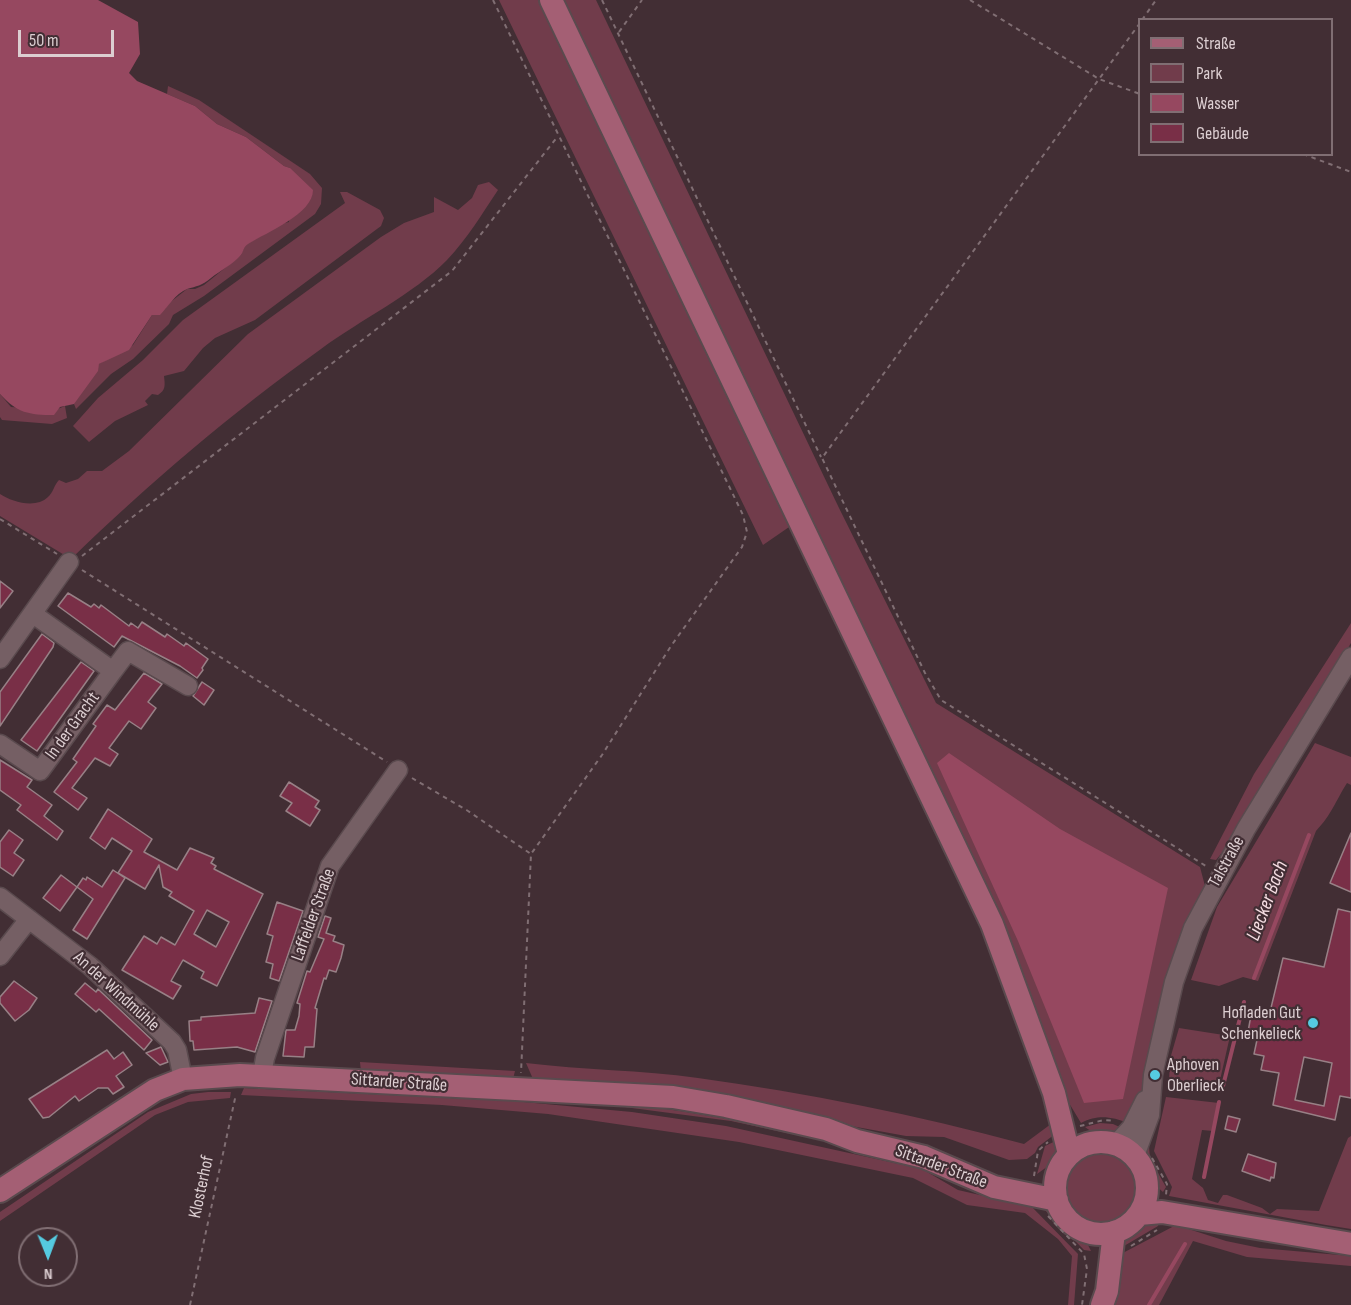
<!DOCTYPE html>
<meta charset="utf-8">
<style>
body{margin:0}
#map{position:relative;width:1351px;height:1305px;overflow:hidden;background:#422e34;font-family:"Sofia Sans Condensed",sans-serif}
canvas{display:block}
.legend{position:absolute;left:1138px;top:18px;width:195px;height:138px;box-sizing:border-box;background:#422e34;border:2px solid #806e73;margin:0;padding:8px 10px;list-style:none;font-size:18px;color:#dcced1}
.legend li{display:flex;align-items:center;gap:12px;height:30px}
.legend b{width:30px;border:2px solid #806e73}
.north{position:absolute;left:18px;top:1227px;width:60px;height:60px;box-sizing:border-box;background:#422e34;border:2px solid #806e73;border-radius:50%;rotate:179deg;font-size:16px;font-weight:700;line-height:24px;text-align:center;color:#dcced1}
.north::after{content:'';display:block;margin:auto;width:21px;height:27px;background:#55cae0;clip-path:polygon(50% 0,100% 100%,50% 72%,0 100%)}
.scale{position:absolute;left:18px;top:30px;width:96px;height:27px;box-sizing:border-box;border:3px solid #dcced1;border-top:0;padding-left:8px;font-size:18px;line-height:21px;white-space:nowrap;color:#dcced1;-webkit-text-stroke:4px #422e34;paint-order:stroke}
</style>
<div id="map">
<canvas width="1351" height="1305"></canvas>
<ul class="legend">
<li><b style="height:8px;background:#a45f74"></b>Straße</li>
<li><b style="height:16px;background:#713c4b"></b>Park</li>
<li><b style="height:16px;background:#964860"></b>Wasser</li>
<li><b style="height:16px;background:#792f47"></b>Gebäude</li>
</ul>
<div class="north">N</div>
<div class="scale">50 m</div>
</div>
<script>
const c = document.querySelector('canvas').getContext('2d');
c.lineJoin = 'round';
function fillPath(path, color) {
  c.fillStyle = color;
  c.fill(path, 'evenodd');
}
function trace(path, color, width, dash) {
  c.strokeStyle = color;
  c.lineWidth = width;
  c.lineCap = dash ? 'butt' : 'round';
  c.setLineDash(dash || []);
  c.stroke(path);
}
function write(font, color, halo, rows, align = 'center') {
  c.font = font + ' "Sofia Sans Condensed",sans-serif';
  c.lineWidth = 4.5;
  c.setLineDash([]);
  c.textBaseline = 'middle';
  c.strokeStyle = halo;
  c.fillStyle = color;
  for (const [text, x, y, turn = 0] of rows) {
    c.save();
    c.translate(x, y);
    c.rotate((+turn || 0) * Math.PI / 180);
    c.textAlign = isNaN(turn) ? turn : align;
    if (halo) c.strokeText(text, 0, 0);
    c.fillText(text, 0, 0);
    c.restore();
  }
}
fillPath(new Path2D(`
 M 499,0 L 539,0 L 792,525 L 763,545 Z
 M 554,0 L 596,0 L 839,508 L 936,703 L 1200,867 L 1205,886 L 1195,904 L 1137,1108 L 1129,1123 C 1111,1117 1099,1114 1081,1123 L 1063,1093 Z
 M 168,86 L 199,100 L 310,174 L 322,188 L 321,204 L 315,214 L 204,296 L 173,315 L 169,324 L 133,359 L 111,374 L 76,409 L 74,404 L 75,400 L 99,364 L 133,345 L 152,315 L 165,309 L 168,304 L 187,289 L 195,289 L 204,285 L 241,255 L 245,245 L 280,224 L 289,222 L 290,168 L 284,166 L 246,137 L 217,124 L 195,106 L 167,94 Z
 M 489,182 L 498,190 C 482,214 467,239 447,260 C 414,294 360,320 321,349 C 233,412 148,484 71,559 L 0,516 L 0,494 C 12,502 36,509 48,497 C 53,493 54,485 59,480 L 66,483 L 78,479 L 87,471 L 102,471 L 129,451 L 248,334 L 381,237 L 404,223 L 434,212 L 434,197 L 458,210 L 472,198 L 478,185 Z
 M 340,192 L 347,192 L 380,210 L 384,218 L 381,226 L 255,320 L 215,338 L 203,348 L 184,371 L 164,376 C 165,385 166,390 158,395 L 152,394 L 145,401 L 148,405 L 115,421 L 89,442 L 73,426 L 98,398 L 143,360 L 183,320 L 345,203 Z
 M 0,394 L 11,407 L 55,410 L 65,406 L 67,418 L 52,424 L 2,420 L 0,417 Z
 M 1351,623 L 1351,643 L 1234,838 L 1216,860 L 1210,859 L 1254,774 Z
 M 1315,743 L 1351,757 L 1351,785 L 1347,783 C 1335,802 1332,814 1316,831 L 1258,981 L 1243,977 L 1219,986 L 1191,980 L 1217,907 Z
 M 1179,1028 L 1230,1036 L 1218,1089 L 1183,1085 L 1169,1081 L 1170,1059 Z
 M 360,1062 L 515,1071 L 513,1079 L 361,1072 Z
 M 526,1063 C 583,1070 641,1070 698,1078 C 807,1093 917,1115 1024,1144 L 1055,1121 L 1059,1131 L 1038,1147 L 1035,1153 L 1027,1159 L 1009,1160 L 944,1137 L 906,1136 L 807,1118 L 533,1079 Z
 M 244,1088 L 513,1101 L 632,1112 L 726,1126 L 922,1169 L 958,1190 L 1032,1207 L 1078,1254 L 1074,1305 L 1068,1305 L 1072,1256 L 1058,1239 L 1025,1213 L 967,1205 L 913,1178 L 739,1142 L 548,1114 L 442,1105 L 241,1095 Z
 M 208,1092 L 231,1092 L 230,1098 L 188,1102 L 155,1115 L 0,1221 L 0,1212 L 148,1112 L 191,1094 Z
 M 1166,1097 L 1219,1103 L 1213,1131 L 1202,1130 L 1192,1179 L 1203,1188 L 1208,1200 L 1218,1203 L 1223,1195 L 1227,1195 L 1262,1208 L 1270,1214 L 1277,1209 L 1319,1211 L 1348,1138 L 1351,1136 L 1351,1229 L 1326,1225 L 1169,1196 L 1172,1187 L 1154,1151 Z
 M 586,1102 C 689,1106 788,1131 889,1155 L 731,1121 Z
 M 1100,1123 L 1113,1124 L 1124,1129 C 1111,1136 1097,1137 1085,1127 Z
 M 1062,1138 L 1058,1159 L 1037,1174 L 1045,1146 Z
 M 1145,1141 L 1149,1146 L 1150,1159 L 1166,1187 L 1163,1192 C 1149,1181 1144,1158 1145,1141 Z
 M1066 1188a37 37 0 1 1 74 0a37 37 0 1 1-74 0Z
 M 1038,1203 L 1052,1208 L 1063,1223 L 1087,1243 L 1091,1251 L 1084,1250 Z
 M 1159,1217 L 1158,1226 L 1124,1246 L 1119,1242 L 1140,1223 Z
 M 1176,1225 L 1226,1241 L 1260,1248 L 1351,1256 L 1351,1266 L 1247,1257 L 1193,1241 L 1159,1305 L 1108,1305 L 1119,1255 Z`), '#713c4b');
fillPath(new Path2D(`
 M 0,0 L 98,0 L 138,22 L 140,54 L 129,73 L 137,81 L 195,106 L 217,124 L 246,137 L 284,166 L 290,168 L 313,190 C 313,214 267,232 248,244 C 243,247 244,251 241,255 C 233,264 220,271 211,278 C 201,286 197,286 187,289 C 175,294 168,307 160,315 L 152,315 L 129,350 L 99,364 L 98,371 L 74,404 L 60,407 L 54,415 C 29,415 17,413 0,394 Z
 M 949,753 L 1060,829 L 1168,888 L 1123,1099 L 1084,1103 L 1018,941 L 937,763 Z`), '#964860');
trace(new Path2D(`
 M 1254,978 L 1309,835
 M 1223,1086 L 1244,1002
 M 1204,1177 L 1219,1102
 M 1149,1305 L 1185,1244`), '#964860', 4);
const building = new Path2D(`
 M 0,581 L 13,591 L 0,608 Z
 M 68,593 L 91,607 L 94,604 L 99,608 L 101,605 L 129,626 L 131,623 L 138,628 L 142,622 L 165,637 L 167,634 L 184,646 L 186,643 L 208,659 L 202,668 L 203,670 L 197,678 L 180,666 L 122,636 L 114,647 L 58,606 Z
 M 42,634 L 54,643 L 53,647 L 0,726 L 0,692 Z
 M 81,662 L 94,671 L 37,751 L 21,740 Z
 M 144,673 L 162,684 L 148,702 L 156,708 L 141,729 L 129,721 L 109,748 L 118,754 L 110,766 L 95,758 L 72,788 L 87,798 L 78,810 L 54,792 L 77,762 L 73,759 L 96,726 L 93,724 L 107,705 L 115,710 Z
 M 202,682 L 214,690 L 204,705 L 193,696 Z
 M 0,760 L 32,780 L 27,787 L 52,805 L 44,816 L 63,831 L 57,840 L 17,810 L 21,805 L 0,790 Z
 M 289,782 L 319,801 L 315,807 L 320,810 L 310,826 L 286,811 L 292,803 L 280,796 Z
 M 108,809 L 152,839 L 144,852 L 177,870 L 190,848 L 214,858 L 211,863 L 216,866 L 214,869 L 263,894 L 217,986 L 201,978 L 204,972 L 183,960 L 171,981 L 181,986 L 173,999 L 122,970 L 144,936 L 157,944 L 161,937 L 175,945 L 194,911 L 169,896 L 172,892 L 163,887 L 159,865 L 145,889 L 118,873 L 132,851 L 112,838 L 105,849 L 90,838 ZM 207,910 L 229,922 L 216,947 L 194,934 Z
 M 9,830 L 23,840 L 14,853 L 24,860 L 13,876 L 0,867 L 0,842 Z
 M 1351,833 L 1351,892 L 1330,883 Z
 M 113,870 L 125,878 L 87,939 L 73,930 L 93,899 L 77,887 L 60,911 L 43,898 L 61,875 L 77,887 L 83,878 L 86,880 L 87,877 L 102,887 Z
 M 277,902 L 303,911 L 279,981 L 270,978 L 273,964 L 266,962 L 273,936 L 267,934 Z
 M 1338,909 L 1351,912 L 1351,1098 L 1340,1096 L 1335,1120 L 1273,1105 L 1279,1073 L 1261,1070 L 1264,1056 L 1254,1054 L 1257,1040 L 1247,1038 L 1252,1009 L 1270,1012 L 1283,958 L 1324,967 ZM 1304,1057 L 1332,1063 L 1324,1106 L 1295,1100 Z
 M 325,916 L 331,918 L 326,933 L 335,936 L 333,941 L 344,945 L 341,958 L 336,972 L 329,970 L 326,979 L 324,978 L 315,1008 L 317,1009 L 314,1047 L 305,1047 L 304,1057 L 283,1056 L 286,1030 L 295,1030 L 299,1016 L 300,1004 L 297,1003 L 307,971 L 310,972 L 324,939 L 318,937 Z
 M 14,981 L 37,998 L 29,1010 L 15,1021 L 0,1003 L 0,997 Z
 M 85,983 L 96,992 L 98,989 L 152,1040 L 144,1050 L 99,1009 L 96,1012 L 75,994 Z
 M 259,998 L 272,1001 L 255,1052 L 237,1047 L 194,1050 L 193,1041 L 190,1041 L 189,1021 L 201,1020 L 201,1017 L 255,1013 Z
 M 161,1047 L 168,1062 L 160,1065 L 146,1053 Z
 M 107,1050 L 114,1059 L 123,1052 L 132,1065 L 116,1076 L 124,1087 L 113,1094 L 108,1088 L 98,1088 L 79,1101 L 75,1096 L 49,1117 L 43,1118 L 29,1099 Z
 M 1228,1116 L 1240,1119 L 1236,1132 L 1225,1129 Z
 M 1248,1154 L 1276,1163 L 1274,1178 L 1271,1177 L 1270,1181 L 1242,1171 Z`);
fillPath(building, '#792f47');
trace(building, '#988086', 1.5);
const minor = new Path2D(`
 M 33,614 L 113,671 L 128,651 L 188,686
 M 0,659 L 69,562
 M 0,744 L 40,771 L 113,671
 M 0,897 L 90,966 L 172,1042 L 177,1050 L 183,1079
 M 0,956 L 29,919
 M 262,1075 L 265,1058 L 330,866 L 398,770
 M 1116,1144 L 1131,1128 L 1145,1100
 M 1135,1156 L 1150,1115 L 1153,1075 L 1174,982 L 1193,928 L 1246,829 L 1351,657`);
const major = new Path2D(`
 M 551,0 L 992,924 L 1054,1093 L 1069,1154
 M1055 1188a46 46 0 1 1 92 0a46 46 0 1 1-92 0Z
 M 0,1191 L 155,1090 L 183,1079 L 240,1075 L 673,1097 L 726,1106 L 826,1129 L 857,1141 L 924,1157 L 994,1187 L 1057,1200
 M 1139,1214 L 1162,1212 L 1351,1244
 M 1102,1305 L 1107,1291 L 1114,1232`);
trace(minor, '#5a4a4e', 21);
trace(major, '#5a4a4e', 26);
trace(new Path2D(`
 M 493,0 L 743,515 L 747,532 L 742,547 L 671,646 L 602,755 L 531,854 L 521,1073
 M 602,0 L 821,457
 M 970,0 L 1099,79 L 1140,94
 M 1142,20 L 1156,0
 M 1140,23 L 822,458 L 925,673 L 941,700 L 1209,868
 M 619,32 L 642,0
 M 1303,154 L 1351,172
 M 0,519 L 57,554
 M 82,556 L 452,271 L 558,136
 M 82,570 L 387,762
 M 412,778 L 468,811 L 531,854
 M 1080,1126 L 1104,1120 L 1115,1121
 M 1152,1158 L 1167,1184 L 1166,1195
 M 1034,1176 L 1038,1151 L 1048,1142
 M 1048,1216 L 1084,1254 L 1087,1269 L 1082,1305
 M 1131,1246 L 1157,1230
 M 190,1305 L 236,1094`), '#806e73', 2, [4.5, 4.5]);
trace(minor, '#755f64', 18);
trace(major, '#a45f74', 22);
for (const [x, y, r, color] of [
 [1313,1023,6,"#55cae0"],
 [1155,1075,6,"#55cae0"]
]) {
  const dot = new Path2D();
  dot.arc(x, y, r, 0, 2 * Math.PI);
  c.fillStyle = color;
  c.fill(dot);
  trace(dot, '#422e34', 2);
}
write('18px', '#dcced1', '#422e34', [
 ["In der Gracht",73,726,-54],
 ["Talstraße",1227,862,-61],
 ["Laffelder Straße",314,915,-70],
 ["An der Windmühle",116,992,42],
 ["Sittarder Straße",399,1083,4],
 ["Sittarder Straße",941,1167,20],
 ["Klosterhof",202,1187,-78]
]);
write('18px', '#dcced1', '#422e34', [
 ["Hofladen Gut",1301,1013],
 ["Schenkelieck",1301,1034],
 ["Aphoven",1167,1065,"left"],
 ["Oberlieck",1167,1086,"left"]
], 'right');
write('italic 20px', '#f5dde2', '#422e34', [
 ["Liecker Bach",1268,901,-69]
]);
</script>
